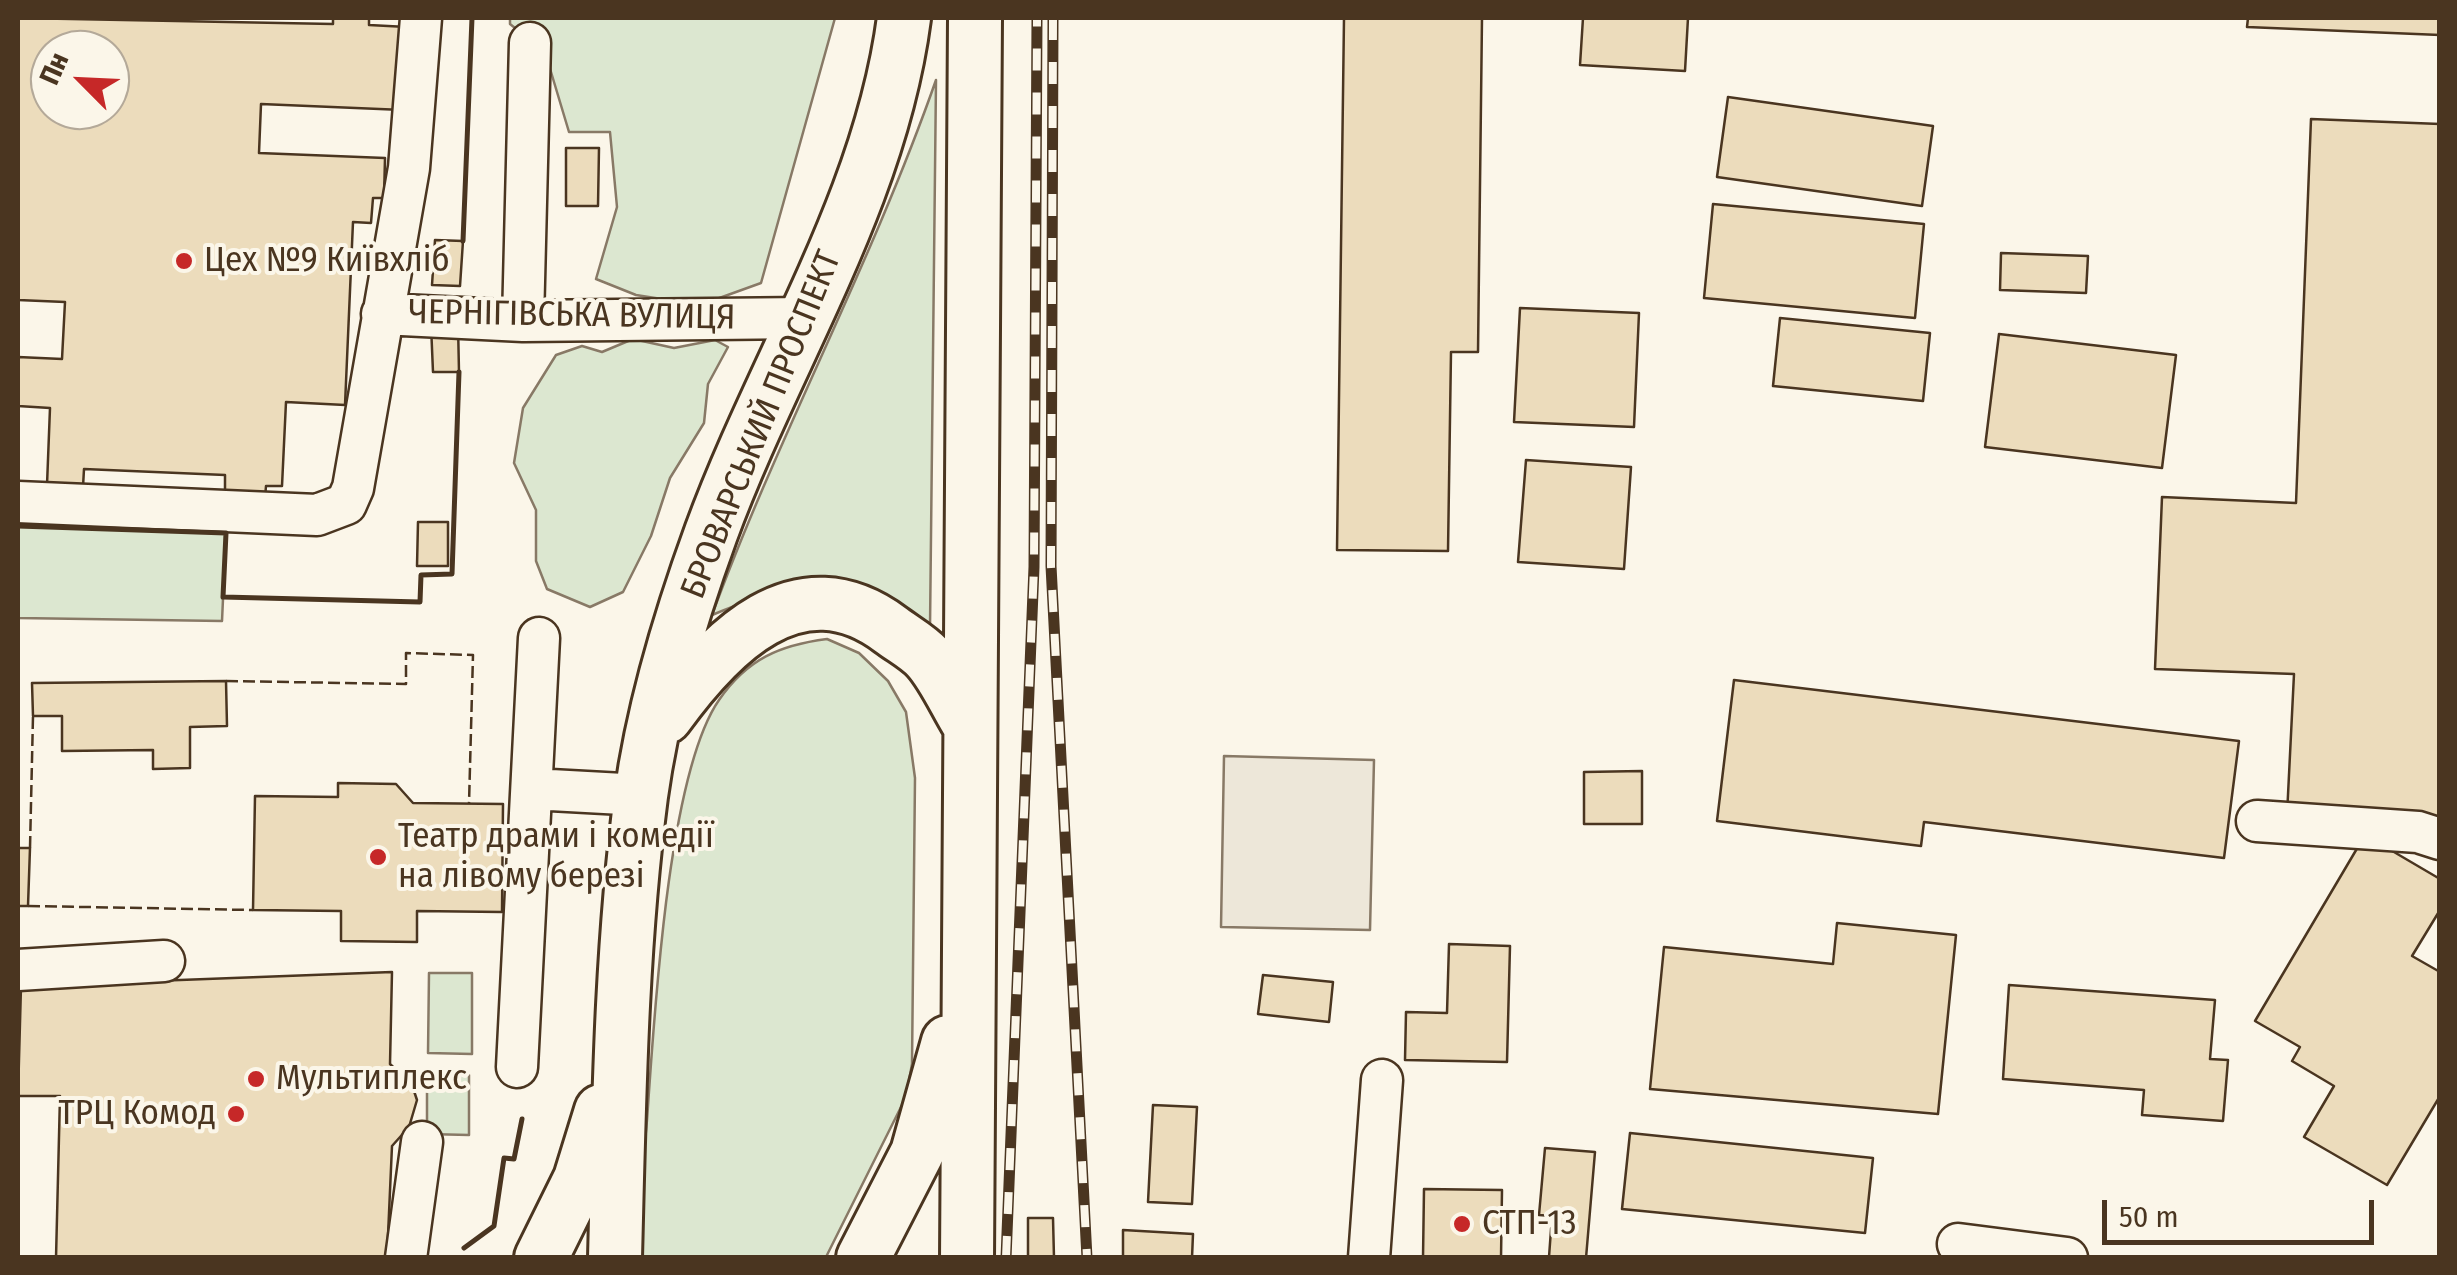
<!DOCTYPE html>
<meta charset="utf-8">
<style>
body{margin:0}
#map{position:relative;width:2457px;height:1275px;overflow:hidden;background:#fbf6e9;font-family:"Fira Sans Condensed",sans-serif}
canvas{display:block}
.frame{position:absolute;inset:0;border:20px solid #4a3520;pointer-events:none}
.north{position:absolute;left:30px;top:30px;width:100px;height:100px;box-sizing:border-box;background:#fbf6e9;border:2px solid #b4a999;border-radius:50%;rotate:294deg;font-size:28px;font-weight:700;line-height:40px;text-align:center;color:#4a3520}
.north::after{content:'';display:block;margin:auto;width:35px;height:45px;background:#c62828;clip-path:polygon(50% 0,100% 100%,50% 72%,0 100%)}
.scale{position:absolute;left:2102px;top:1200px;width:272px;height:45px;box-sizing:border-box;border:5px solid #4a3520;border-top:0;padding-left:12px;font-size:30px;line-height:35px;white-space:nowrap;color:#4a3520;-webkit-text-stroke:8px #fbf6e9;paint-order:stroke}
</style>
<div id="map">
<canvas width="2457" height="1275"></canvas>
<div class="frame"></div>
<div class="north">Пн</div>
<div class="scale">50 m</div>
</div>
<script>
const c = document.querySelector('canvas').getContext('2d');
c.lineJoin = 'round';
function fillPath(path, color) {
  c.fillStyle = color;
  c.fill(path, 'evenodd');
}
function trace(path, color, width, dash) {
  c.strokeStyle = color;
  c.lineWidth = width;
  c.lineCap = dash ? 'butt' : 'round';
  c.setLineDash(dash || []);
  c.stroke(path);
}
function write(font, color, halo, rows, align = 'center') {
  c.font = font + ' "Fira Sans Condensed",sans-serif';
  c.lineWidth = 8;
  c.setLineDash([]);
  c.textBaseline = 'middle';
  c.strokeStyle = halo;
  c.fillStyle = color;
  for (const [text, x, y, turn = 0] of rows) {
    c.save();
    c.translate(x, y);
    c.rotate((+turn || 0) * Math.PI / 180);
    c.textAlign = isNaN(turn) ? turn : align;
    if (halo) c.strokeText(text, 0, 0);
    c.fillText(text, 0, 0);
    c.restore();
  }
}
const green = new Path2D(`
 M 510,18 L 835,18 L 761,283 L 700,305 L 636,295 L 596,279 L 617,207 L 610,132 L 569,132 L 545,52 L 510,24 Z
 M 936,80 L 930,627 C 916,617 901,603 885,595 C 830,569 765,593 712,615 C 779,433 872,263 936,80 Z
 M 633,339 L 674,348 L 715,340 L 728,347 L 708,384 L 704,423 L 670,478 L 651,536 L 623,592 L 590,607 L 547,589 L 536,561 L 536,510 L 514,463 L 523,408 L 556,355 L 582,346 L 602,352 Z
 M 18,526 L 226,533 L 222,621 L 18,618 Z
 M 827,639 L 859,653 L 888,681 L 906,712 L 915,778 L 912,1064 L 906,1097 L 826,1257 L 637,1258 C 637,1212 643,1165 647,1120 C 654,1023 667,775 719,700 C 747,659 780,645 827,639 Z
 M 429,973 L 472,973 L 472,1054 L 428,1053 Z
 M 427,1075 L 469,1075 L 469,1135 L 427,1134 Z`);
fillPath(green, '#dce7d0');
trace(green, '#887966', 2.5);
const parking = new Path2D(`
 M 1224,756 L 1374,760 L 1370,930 L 1221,927 Z`);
fillPath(parking, '#ede7d9');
trace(parking, '#887966', 2.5);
const building = new Path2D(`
 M 18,18 L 333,24 L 333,18 L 369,18 L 369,25 L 407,27 L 403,110 L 261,104 L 259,153 L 385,158 L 384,198 L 373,198 L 371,223 L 353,222 L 345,405 L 286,402 L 282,486 L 266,486 L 265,498 L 225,496 L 225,475 L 84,469 L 83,487 L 47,485 L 50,408 L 18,406 L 18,357 L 62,359 L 65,302 L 18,300 ZM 50,50 L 110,50 L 110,110 L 50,110 Z
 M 1344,18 L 1482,18 L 1478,352 L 1451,352 L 1448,551 L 1337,550 Z
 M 1583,18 L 1688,18 L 1685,71 L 1580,65 Z
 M 2248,18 L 2440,18 L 2440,35 L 2247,27 Z
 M 1728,97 L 1933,126 L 1922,206 L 1717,177 Z
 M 2311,119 L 2440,124 L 2440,821 L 2287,815 L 2294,674 L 2155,669 L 2162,497 L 2296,503 Z
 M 566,148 L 599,148 L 598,206 L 566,206 Z
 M 1713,204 L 1924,224 L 1915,318 L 1704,298 Z
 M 435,240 L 463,241 L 460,286 L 432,285 Z
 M 2001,253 L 2088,256 L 2086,293 L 2000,290 Z
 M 1520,308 L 1639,313 L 1634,427 L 1514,422 Z
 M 1780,318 L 1930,333 L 1923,401 L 1773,386 Z
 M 458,324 L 459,372 L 433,372 L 431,325 Z
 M 1999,334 L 2176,355 L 2162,468 L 1985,447 Z
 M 1526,460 L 1631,467 L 1624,569 L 1518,562 Z
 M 418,522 L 448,522 L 448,566 L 417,566 Z
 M 1734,680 L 2239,741 L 2224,858 L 1924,822 L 1921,846 L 1717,821 Z
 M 226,681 L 227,726 L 190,727 L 190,768 L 153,769 L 153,750 L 62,751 L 62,716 L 33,716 L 32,683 Z
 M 1642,771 L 1642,824 L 1584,824 L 1584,772 Z
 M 338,783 L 396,784 L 413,803 L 503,804 L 502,912 L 417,911 L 417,942 L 341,941 L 341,911 L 253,910 L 255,796 L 338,797 Z
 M 2365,835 L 2440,879 L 2440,910 L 2412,956 L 2440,972 L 2440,1096 L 2387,1185 L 2304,1137 L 2334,1086 L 2292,1061 L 2300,1047 L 2255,1021 Z
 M 18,848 L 30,848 L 28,906 L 18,906 Z
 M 1837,923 L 1956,935 L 1938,1114 L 1650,1089 L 1664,947 L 1833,964 Z
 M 1449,944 L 1510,946 L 1507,1062 L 1405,1060 L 1406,1012 L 1447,1013 Z
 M 392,972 L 390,1064 L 412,1085 L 417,1100 L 409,1127 L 392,1146 L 387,1258 L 56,1258 L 60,1096 L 18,1096 L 21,986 Z
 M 1263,975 L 1333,982 L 1329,1022 L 1258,1014 Z
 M 2009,985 L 2215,1000 L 2210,1059 L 2228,1060 L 2223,1121 L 2142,1115 L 2144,1090 L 2003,1079 Z
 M 1153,1105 L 1197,1107 L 1192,1204 L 1148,1202 Z
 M 1630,1133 L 1873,1158 L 1865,1233 L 1622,1209 Z
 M 1545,1148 L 1595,1152 L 1586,1258 L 1549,1257 L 1552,1216 L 1539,1215 Z
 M 1424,1189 L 1502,1190 L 1501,1258 L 1423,1258 Z
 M 1028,1218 L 1053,1218 L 1054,1258 L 1028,1258 Z
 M 1123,1230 L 1193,1234 L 1192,1258 L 1123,1258 Z`);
fillPath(building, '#ecdcbc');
trace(building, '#4a3520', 2.5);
const minor = new Path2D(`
 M 382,314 L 523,321 L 806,318
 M 523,321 L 530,43
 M 18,502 L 317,515 L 346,504 L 353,488 L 409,168 L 421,18
 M 532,789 L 641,795
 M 2257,821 L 2418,832 L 2440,839
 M 18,970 L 164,961
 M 517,1067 L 539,638
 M 1958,1244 L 2067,1258
 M 406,1258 L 422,1142
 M 1369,1258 L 1382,1080`);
const major = new Path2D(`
 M 666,717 C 719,644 798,560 891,630 C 903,639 918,647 928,658 C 944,676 955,702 968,723
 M 541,1258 L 580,1179 L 601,1111
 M 615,1258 C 619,1104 621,949 641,796 C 653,707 680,618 711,533 C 774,361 880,202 904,18
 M 863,1258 L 917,1153 L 948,1042
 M 967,1258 L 975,18`);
trace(minor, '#4a3520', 45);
trace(major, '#4a3520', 58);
trace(minor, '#fbf6e9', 40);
trace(major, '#fbf6e9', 52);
const rail = new Path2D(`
 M 1053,18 L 1051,566 L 1087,1258
 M 1006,1258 L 1034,567 L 1037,18`);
trace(rail, '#4a3520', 11);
trace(rail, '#fbf6e9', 8, [22]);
trace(new Path2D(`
 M 226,681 L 406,684 L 406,653 L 473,655 L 469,804
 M 30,848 L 33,716
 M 28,906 L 253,910`), '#4a3520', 2.5, [12, 5]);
trace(new Path2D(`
 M 463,241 L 472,18
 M 18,526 L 226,533 L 223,597 L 420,602 L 421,575 L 452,574 L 459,372
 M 464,1248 L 494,1226 L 504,1158 L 514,1159 L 522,1119`), '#4a3520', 5);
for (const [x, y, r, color] of [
 [184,261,10,"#c62828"],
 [378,857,10,"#c62828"],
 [256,1079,10,"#c62828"],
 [236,1114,10,"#c62828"],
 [1462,1224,10,"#c62828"]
]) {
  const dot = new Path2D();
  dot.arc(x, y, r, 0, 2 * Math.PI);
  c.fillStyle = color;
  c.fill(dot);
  trace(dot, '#fbf6e9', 4);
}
write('35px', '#4a3520', '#fbf6e9', [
 ["Цех №9 Київхліб",204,261],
 ["Театр драми і комедії",398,837],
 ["на лівому березі",398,877],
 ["Мультиплекс",276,1079],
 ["ТРЦ Комод",216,1114,"right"],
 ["СТП-13",1482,1224]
], 'left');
write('35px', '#4a3520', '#fbf6e9', [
 ["ЧЕРНІГІВСЬКА ВУЛИЦЯ",572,316,1],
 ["БРОВАРСЬКИЙ ПРОСПЕКТ",762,425,-68]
]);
</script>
